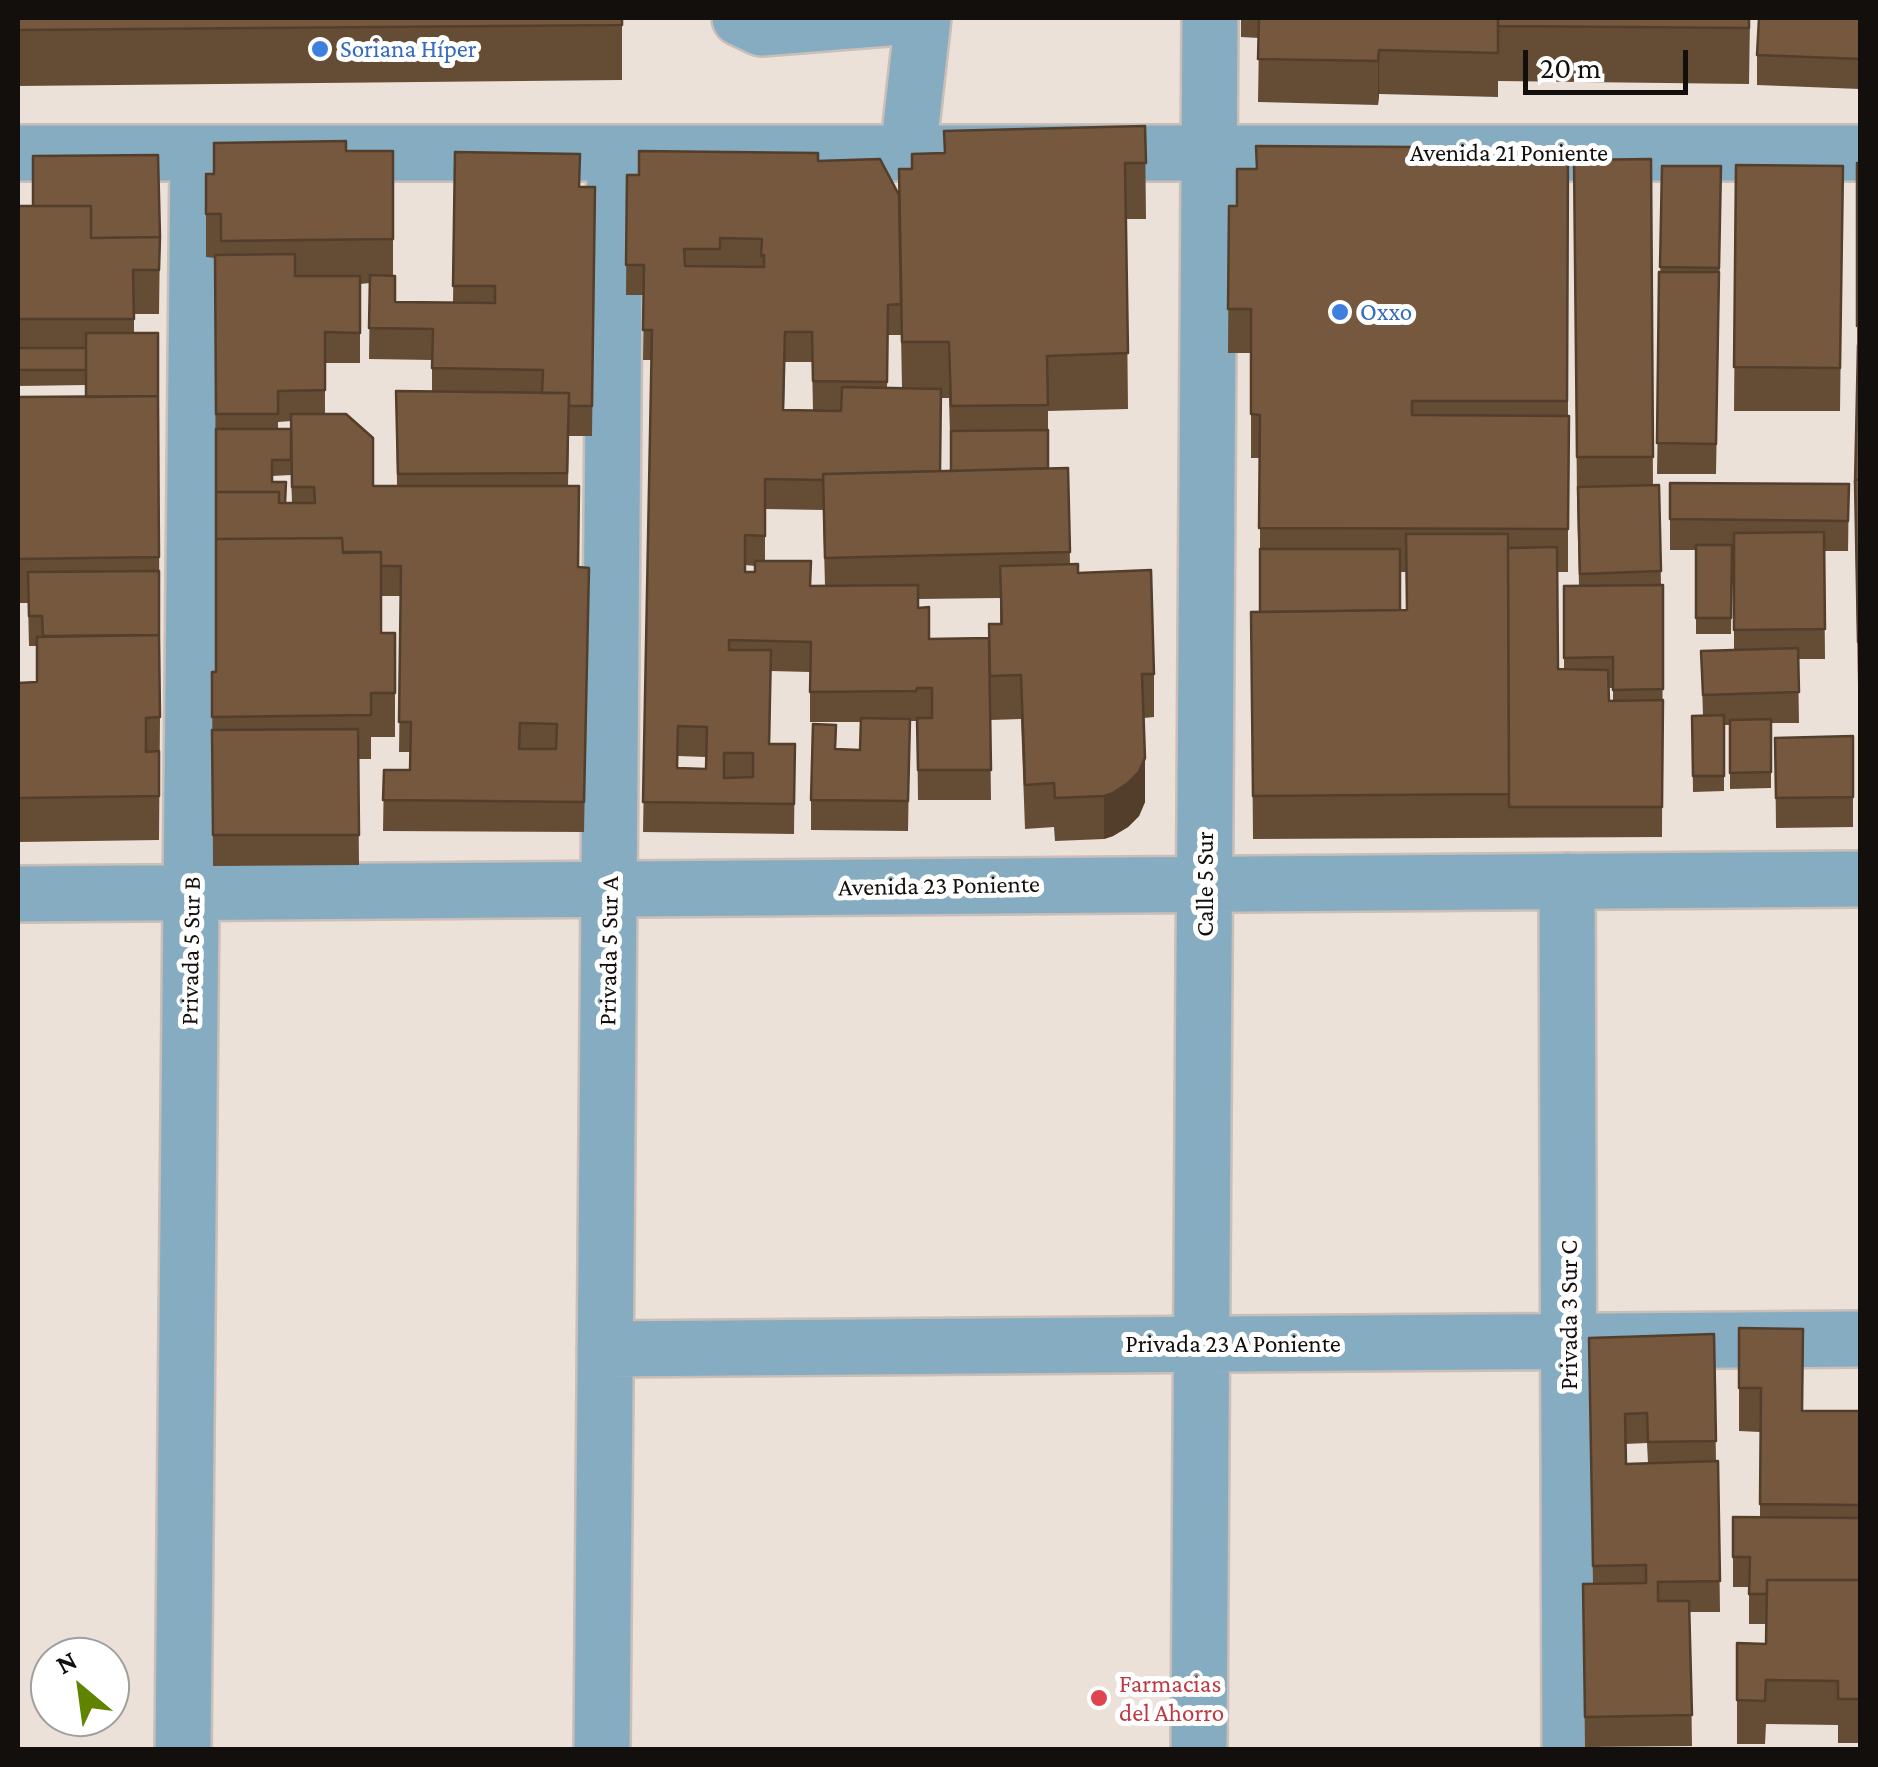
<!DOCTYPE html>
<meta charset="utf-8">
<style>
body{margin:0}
#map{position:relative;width:1878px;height:1767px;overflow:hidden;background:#ece1d9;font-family:"Crimson Pro",serif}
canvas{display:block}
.frame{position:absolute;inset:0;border:20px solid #120f0c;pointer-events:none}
.north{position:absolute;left:30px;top:1637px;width:100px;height:100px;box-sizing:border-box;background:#fff;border:2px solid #a09f9e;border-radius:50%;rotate:331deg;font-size:28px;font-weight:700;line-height:40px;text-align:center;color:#120f0c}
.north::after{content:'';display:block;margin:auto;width:35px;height:45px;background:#608300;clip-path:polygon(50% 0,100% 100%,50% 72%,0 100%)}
.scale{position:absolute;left:1523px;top:50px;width:165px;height:45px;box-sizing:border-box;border:5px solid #120f0c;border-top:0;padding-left:12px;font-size:30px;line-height:35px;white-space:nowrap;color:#120f0c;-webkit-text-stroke:8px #fff;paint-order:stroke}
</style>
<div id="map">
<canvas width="1878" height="1767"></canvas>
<div class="frame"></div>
<div class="north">N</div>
<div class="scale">20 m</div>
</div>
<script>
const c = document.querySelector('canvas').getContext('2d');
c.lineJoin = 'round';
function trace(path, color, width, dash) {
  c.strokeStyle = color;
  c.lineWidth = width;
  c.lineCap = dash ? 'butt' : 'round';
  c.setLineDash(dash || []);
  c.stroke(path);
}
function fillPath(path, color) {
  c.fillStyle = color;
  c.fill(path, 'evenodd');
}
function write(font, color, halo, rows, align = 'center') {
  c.font = font + ' "Crimson Pro",serif';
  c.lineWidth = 10;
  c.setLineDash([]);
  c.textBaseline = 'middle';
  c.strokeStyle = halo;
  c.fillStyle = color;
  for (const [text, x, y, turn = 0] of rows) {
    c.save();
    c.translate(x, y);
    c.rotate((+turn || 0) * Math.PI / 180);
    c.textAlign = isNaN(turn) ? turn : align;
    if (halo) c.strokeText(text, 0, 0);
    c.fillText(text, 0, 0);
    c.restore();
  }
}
const minor = new Path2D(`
 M 740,18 L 761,28 L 887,18
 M 18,153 L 1860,153
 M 908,153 L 923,18
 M 1567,881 L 1570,1750
 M 18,894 L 1860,879
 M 605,1349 L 1860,1339
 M 183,1750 L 198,153
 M 602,1750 L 615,153
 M 1199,1750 L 1210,18`);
trace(minor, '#c9bfb8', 60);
trace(minor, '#86acc1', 55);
fillPath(new Path2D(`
 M 18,18 L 622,18 L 622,80 L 18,86 Z
 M 1241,18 L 1750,18 L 1749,84 L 1498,81 L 1498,97 L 1379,94 L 1378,105 L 1258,102 L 1259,38 L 1241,37 Z
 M 1860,18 L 1860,89 L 1757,85 L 1757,55 Z
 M 1145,126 L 1146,219 L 1126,219 L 1128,409 L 1048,411 L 1048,468 L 1068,468 L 1070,564 L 1154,674 L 1154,717 L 1144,718 L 1145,802 L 1139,816 L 1128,827 L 1113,836 L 1104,839 L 1055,841 L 1054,827 L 1025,829 L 1021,719 L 990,720 L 991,800 L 918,800 L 917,719 L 916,721 L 910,721 L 908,831 L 811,830 L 811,800 L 836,749 L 860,750 L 861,722 L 810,722 L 810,672 L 771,671 L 770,744 L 795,744 L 794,834 L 643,832 L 651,360 L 643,360 L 644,295 L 626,295 L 627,175 L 639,175 L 818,161 L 899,195 L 912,169 L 944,153 ZM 888,335 L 901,335 L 902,388 L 887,388 ZM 785,362 L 812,362 L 813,410 L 784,410 ZM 941,398 L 949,398 L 951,471 L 940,471 ZM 765,509 L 823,510 L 825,586 L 811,586 L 765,561 ZM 745,565 L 755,566 L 755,572 L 745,572 ZM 1000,598 L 1000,624 L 989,638 L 929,639 L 918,608 L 918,599 ZM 678,756 L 706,757 L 706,769 L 677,768 Z
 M 346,151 L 393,151 L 393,276 L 395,302 L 453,303 L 455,152 L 580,187 L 595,187 L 592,436 L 569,436 L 568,486 L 579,567 L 589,568 L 584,832 L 383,831 L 384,770 L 410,770 L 410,752 L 399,752 L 401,596 L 381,596 L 381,633 L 395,633 L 395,737 L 371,737 L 371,759 L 358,759 L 359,865 L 213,866 L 212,672 L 216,672 L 215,258 L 206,257 L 206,174 ZM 370,283 L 369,359 L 432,360 L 432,392 L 396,391 L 397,486 L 373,486 L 325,414 L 325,363 L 360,363 L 360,284 ZM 291,421 L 291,429 L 278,429 L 278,422 ZM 291,475 L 292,503 L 286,503 L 272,482 L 272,476 Z
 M 1414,157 L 1568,158 L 1568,572 L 1557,572 L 1558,669 L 1564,669 L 1564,586 L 1579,586 L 1577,501 L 1574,160 L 1651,159 L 1653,485 L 1659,485 L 1661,585 L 1663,585 L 1662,837 L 1253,839 L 1251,612 L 1260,612 L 1260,458 L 1251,458 L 1251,353 L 1228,353 L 1229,206 L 1237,206 L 1256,169 ZM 1400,572 L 1406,572 L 1407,610 L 1400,610 ZM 1609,688 L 1613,688 L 1613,701 L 1609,701 Z
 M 1857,163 L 1860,163 L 1860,686 L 1858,686 L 1855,514 L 1857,370 Z
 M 1736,165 L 1843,166 L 1840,411 L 1734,411 Z
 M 1662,166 L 1721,196 L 1716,474 L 1657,474 Z
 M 18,206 L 160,237 L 159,314 L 134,314 L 134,333 L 158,333 L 160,717 L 159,840 L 18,842 L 18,683 L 37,682 L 37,646 L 29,646 L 28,603 L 18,603 L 18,397 L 86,397 L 86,385 L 18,386 Z
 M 1670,483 L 1849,484 L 1848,551 L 1824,551 L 1825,659 L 1798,659 L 1799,723 L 1771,723 L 1771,788 L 1730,789 L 1730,725 L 1724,725 L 1724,791 L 1693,792 L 1692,716 L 1703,716 L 1701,651 L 1734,650 L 1734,550 L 1732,550 L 1731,634 L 1696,634 L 1696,550 L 1670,550 Z
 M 1853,736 L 1853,827 L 1776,828 L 1775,738 Z
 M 1739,1328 L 1803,1411 L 1860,1411 L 1860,1743 L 1838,1743 L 1838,1725 L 1766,1724 L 1765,1744 L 1737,1744 L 1737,1643 L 1766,1644 L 1767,1624 L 1749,1624 L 1749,1587 L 1733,1587 L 1733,1517 L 1760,1517 L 1760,1432 L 1739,1431 Z
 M 1714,1334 L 1716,1461 L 1718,1461 L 1720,1612 L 1690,1612 L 1692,1746 L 1585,1747 L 1583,1584 L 1593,1584 L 1589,1338 ZM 1647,1443 L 1648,1463 L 1626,1464 L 1625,1444 Z`), '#654c35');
fillPath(new Path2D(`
 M 1379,50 L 1379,94 L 1378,105 L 1378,61 Z
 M 1145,758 L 1145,802 L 1139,816 L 1128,827 L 1113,836 L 1104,839 L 1104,796 Z`), '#523e2b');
const building = new Path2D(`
 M 18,18 L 622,18 L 622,25 L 18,30 Z
 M 1259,18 L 1498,18 L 1498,53 L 1379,50 L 1378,61 L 1258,59 Z
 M 1498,18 L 1749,18 L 1749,28 L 1498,26 Z
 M 1759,18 L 1860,18 L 1860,59 L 1757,55 Z
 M 1145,126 L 1146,163 L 1125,163 L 1128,353 L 1047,356 L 1048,405 L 951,406 L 949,342 L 902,342 L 899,169 L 912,169 L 912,154 L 945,153 L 944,131 Z
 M 346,141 L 346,151 L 393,151 L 393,239 L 221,241 L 221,214 L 206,214 L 206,174 L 214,174 L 214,143 Z
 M 1256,146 L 1414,147 L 1414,157 L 1568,158 L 1567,401 L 1412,401 L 1412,415 L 1569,416 L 1568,529 L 1259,528 L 1260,415 L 1251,414 L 1251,309 L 1228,309 L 1229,206 L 1237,206 L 1237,169 L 1257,169 Z
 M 639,151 L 818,153 L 818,161 L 880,159 L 899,195 L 901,304 L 888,305 L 887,382 L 813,381 L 812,332 L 785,332 L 783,410 L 841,411 L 842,387 L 941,389 L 940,471 L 823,474 L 823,480 L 765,479 L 765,536 L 745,535 L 745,572 L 755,572 L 755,561 L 811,561 L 810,586 L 918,585 L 918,608 L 929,607 L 929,639 L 989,638 L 991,770 L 918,770 L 917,718 L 932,718 L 932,688 L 917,688 L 916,691 L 810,692 L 811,642 L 729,640 L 729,650 L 771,650 L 769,744 L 795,744 L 794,804 L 643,802 L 652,330 L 643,330 L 644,265 L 626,265 L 627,175 L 639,175 ZM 720,238 L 762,239 L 761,256 L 764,255 L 764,267 L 685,266 L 684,249 L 720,249 ZM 678,726 L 707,727 L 706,769 L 677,768 ZM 724,753 L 753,753 L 753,777 L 724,778 Z
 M 455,152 L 580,154 L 579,187 L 595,187 L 592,406 L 569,406 L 569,393 L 542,393 L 543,370 L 432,368 L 433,329 L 369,328 L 370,275 L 395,276 L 395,302 L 495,303 L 495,286 L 453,286 Z
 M 158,155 L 160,237 L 91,238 L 91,206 L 33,206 L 33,156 Z
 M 1651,159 L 1653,457 L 1577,457 L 1574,160 Z
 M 1857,163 L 1860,163 L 1860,326 L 1857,326 Z
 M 1736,165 L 1843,166 L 1840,368 L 1734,367 Z
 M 1662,166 L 1721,166 L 1719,268 L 1660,267 Z
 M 18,206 L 91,206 L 91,238 L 160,237 L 159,270 L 133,270 L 134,319 L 18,319 Z
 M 295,254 L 295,276 L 360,276 L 360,333 L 325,332 L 325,390 L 278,391 L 278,414 L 216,414 L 215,255 Z
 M 1659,272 L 1719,272 L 1716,444 L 1657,443 Z
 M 86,333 L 158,333 L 158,396 L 86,397 Z
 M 1858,345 L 1860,345 L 1860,479 L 1855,480 L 1855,484 Z
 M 18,348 L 86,348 L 86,370 L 18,370 Z
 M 396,391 L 569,393 L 567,473 L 398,474 Z
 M 158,396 L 159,557 L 18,559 L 18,397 Z
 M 291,414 L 346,414 L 373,438 L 373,486 L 579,486 L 578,567 L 589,568 L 584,802 L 383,800 L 384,770 L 410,770 L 411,722 L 399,722 L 401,566 L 381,566 L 381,552 L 343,552 L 342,538 L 216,539 L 216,492 L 279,492 L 279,503 L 315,503 L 314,487 L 292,487 ZM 520,723 L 557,724 L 556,749 L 519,749 Z
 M 216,429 L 291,429 L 291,460 L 272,460 L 272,482 L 286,482 L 285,503 L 279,503 L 279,492 L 216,492 L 216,503 Z
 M 1048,430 L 1048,468 L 951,471 L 951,431 Z
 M 1068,468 L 1070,552 L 825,558 L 823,474 Z
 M 1860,479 L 1860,642 L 1858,642 L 1855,480 Z
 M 1670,483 L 1849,484 L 1848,521 L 1670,519 Z
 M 1659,485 L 1661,571 L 1580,574 L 1578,487 Z
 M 1824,532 L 1825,629 L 1734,630 L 1734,533 Z
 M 1406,534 L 1508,534 L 1509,794 L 1253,796 L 1251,612 L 1407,610 Z
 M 342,538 L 343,553 L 381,552 L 381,633 L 395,633 L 395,693 L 371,693 L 371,715 L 212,717 L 212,672 L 216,672 L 216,539 Z
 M 1696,545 L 1732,545 L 1731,618 L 1696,618 Z
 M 1557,547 L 1558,669 L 1608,670 L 1609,701 L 1663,700 L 1662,807 L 1509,807 L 1508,548 Z
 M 1260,549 L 1400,549 L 1400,610 L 1260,612 Z
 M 1078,564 L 1078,573 L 1151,570 L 1154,674 L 1142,674 L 1145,758 L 1139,772 L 1128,783 L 1113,793 L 1104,796 L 1055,798 L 1054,783 L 1025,785 L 1021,675 L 990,676 L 989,624 L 1002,624 L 1000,566 Z
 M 159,571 L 159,635 L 43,636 L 42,616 L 29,616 L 28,572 Z
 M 1663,585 L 1663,689 L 1613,690 L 1613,657 L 1564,658 L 1564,586 Z
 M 159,635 L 160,717 L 146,718 L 146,752 L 159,751 L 159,796 L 18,798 L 18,683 L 37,682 L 37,637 Z
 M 1798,648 L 1799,692 L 1703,695 L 1701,651 Z
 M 1724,715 L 1724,776 L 1693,776 L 1692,716 Z
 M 861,718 L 910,719 L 908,801 L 811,800 L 813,724 L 836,725 L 835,749 L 860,750 Z
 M 1771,719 L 1771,772 L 1730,773 L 1730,720 Z
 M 358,729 L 359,835 L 213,835 L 212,730 Z
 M 1853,736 L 1853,797 L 1776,798 L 1775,738 Z
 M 1739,1328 L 1803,1329 L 1802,1411 L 1860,1411 L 1860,1505 L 1760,1504 L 1761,1388 L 1739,1388 Z
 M 1714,1334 L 1716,1441 L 1648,1442 L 1647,1413 L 1625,1414 L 1626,1464 L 1718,1461 L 1720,1581 L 1658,1582 L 1658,1601 L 1689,1601 L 1692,1715 L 1585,1717 L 1583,1584 L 1646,1583 L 1646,1565 L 1593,1566 L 1589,1338 Z
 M 1733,1517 L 1860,1518 L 1860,1580 L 1767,1580 L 1767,1594 L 1749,1594 L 1750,1557 L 1733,1557 Z
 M 1767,1580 L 1860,1580 L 1860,1699 L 1838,1699 L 1838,1681 L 1766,1680 L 1765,1701 L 1737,1700 L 1737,1643 L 1766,1644 Z`);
fillPath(building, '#75583e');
trace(building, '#523e2b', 2.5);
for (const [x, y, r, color] of [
 [320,49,10,"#3f7fe0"],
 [1340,312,10,"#3f7fe0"],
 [1099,1698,10,"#e0444e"]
]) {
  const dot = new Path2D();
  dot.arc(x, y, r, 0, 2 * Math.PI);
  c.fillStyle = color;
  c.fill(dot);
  trace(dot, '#fff', 4);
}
write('25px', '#366cbe', '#fff', [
 ["Soriana Híper",340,49],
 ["Oxxo",1360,312]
], 'left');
write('25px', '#120f0c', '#fff', [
 ["Avenida 21 Poniente",1509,153],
 ["Calle 5 Sur",1205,884,-90],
 ["Avenida 23 Poniente",939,886,-1],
 ["Privada 5 Sur B",191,951,-89],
 ["Privada 5 Sur A",609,951,-89],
 ["Privada 3 Sur C",1569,1315,-90],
 ["Privada 23 A Poniente",1233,1344]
]);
write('25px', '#be3a42', '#fff', [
 ["Farmacias",1119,1684],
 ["del Ahorro",1119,1713]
], 'left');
</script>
